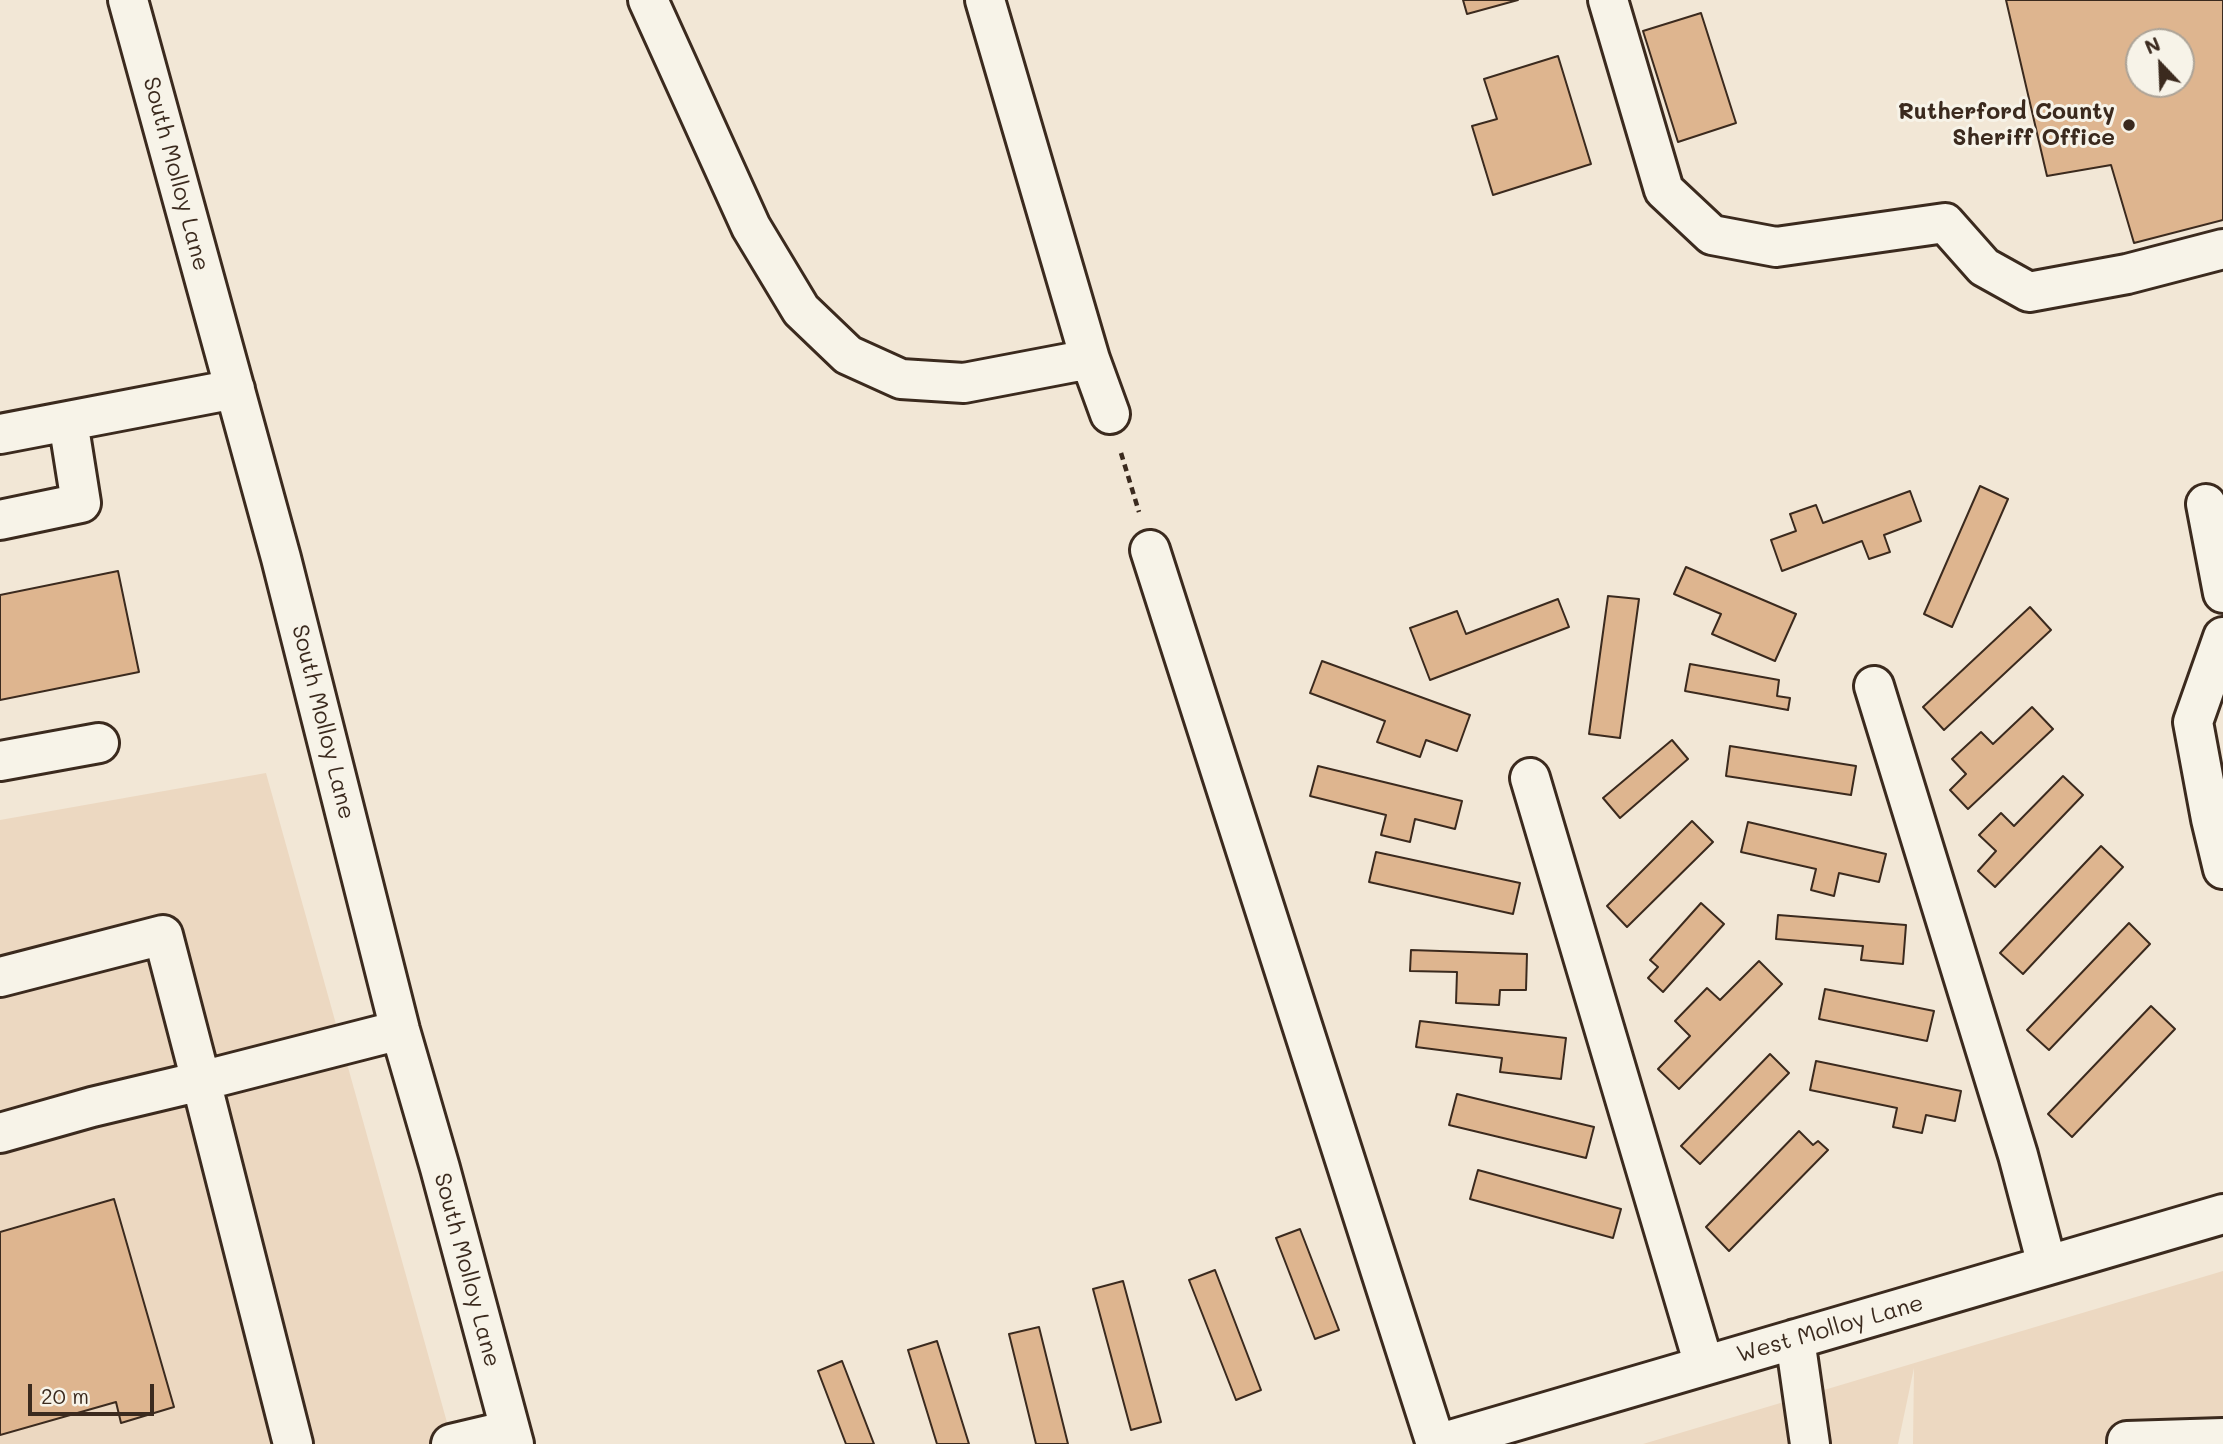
<!DOCTYPE html>
<style>
body{margin:0}
#map{position:relative;width:2223px;height:1444px;overflow:hidden;background:#f2e7d6;font-family:Mali,sans-serif}
canvas{display:block}
.north{position:absolute;left:2125px;top:28px;width:70px;height:70px;box-sizing:border-box;background:#f7f3e8;border:2px solid #aca397;border-radius:50%;rotate:337deg;font-size:19px;font-weight:700;line-height:28px;text-align:center;color:#3b2a1e}
.north::after{content:'';display:block;margin:auto;width:24px;height:32px;background:#3b2a1e;clip-path:polygon(50% 0,100% 100%,50% 72%,0 100%)}
.scale{position:absolute;left:28px;top:1384px;width:126px;height:32px;box-sizing:border-box;border:4px solid #3b2a1e;border-top:0;padding-left:9px;font-size:21px;line-height:24px;white-space:nowrap;color:#3b2a1e;-webkit-text-stroke:5px #f7f3e8;paint-order:stroke}
</style>
<div id="map">
<canvas width="2223" height="1444"></canvas>
<div class="north">N</div>
<div class="scale">20 m</div>
</div>
<script>
const c = document.querySelector('canvas').getContext('2d');
c.lineJoin = 'round';
function fillPath(path, color) {
  c.fillStyle = color;
  c.fill(path, 'evenodd');
}
function trace(path, color, width, dash) {
  c.strokeStyle = color;
  c.lineWidth = width;
  c.lineCap = dash ? 'butt' : 'round';
  c.setLineDash(dash || []);
  c.stroke(path);
}
function write(font, color, halo, rows, align = 'center') {
  c.font = font + ' Mali,sans-serif';
  c.lineWidth = 6;
  c.setLineDash([]);
  c.textBaseline = 'middle';
  c.strokeStyle = halo;
  c.fillStyle = color;
  for (const [text, x, y, turn = 0] of rows) {
    c.save();
    c.translate(x, y);
    c.rotate((+turn || 0) * Math.PI / 180);
    c.textAlign = isNaN(turn) ? turn : align;
    if (halo) c.strokeText(text, 0, 0);
    c.fillText(text, 0, 0);
    c.restore();
  }
}
fillPath(new Path2D(`
 M 266,773 L 453,1444 L 0,1444 L 0,820 Z
 M 2223,1271 L 2223,1444 L 1913,1444 L 1914,1368 L 1898,1444 L 1643,1444 Z`), '#ecd8c1');
const building = new Path2D(`
 M 1463,0 L 1518,0 L 1467,14 Z
 M 2006,0 L 2223,0 L 2223,220 L 2134,243 L 2111,165 L 2047,176 ZM 2139,42 L 2181,42 L 2181,84 L 2139,84 Z
 M 1701,13 L 1736,123 L 1678,142 L 1643,31 Z
 M 1558,56 L 1591,164 L 1493,195 L 1472,126 L 1497,119 L 1484,79 Z
 M 1980,486 L 2008,499 L 1952,627 L 1924,614 Z
 M 1910,491 L 1921,521 L 1884,535 L 1890,552 L 1869,559 L 1862,541 L 1782,571 L 1771,540 L 1796,531 L 1790,514 L 1816,505 L 1823,523 Z
 M 1686,567 L 1796,614 L 1775,661 L 1712,634 L 1721,614 L 1674,594 Z
 M 118,571 L 139,672 L 0,700 L 0,595 Z
 M 1608,596 L 1639,599 L 1620,738 L 1589,734 Z
 M 1558,599 L 1569,627 L 1430,680 L 1410,628 L 1457,611 L 1466,634 Z
 M 2030,607 L 2051,630 L 1944,730 L 1923,707 Z
 M 1322,661 L 1470,715 L 1457,751 L 1426,740 L 1420,757 L 1377,742 L 1385,721 L 1310,693 Z
 M 1690,664 L 1779,680 L 1777,696 L 1790,698 L 1788,710 L 1685,691 Z
 M 2032,707 L 2053,729 L 1968,809 L 1950,790 L 1966,774 L 1952,759 L 1981,732 L 1993,744 Z
 M 1672,740 L 1688,759 L 1620,818 L 1603,798 Z
 M 1730,746 L 1856,766 L 1851,795 L 1726,776 Z
 M 1318,766 L 1462,801 L 1455,829 L 1415,819 L 1410,842 L 1381,835 L 1386,815 L 1310,796 Z
 M 2063,776 L 2083,795 L 1995,887 L 1978,871 L 1996,851 L 1979,835 L 2001,813 L 2014,826 Z
 M 1692,821 L 1713,842 L 1627,927 L 1607,906 Z
 M 1748,822 L 1886,854 L 1879,882 L 1839,873 L 1834,896 L 1811,890 L 1816,869 L 1741,852 Z
 M 2101,846 L 2123,867 L 2023,974 L 2000,953 Z
 M 1376,852 L 1520,883 L 1513,914 L 1369,882 Z
 M 1701,903 L 1724,924 L 1663,992 L 1648,978 L 1658,967 L 1650,960 Z
 M 1778,915 L 1906,925 L 1903,964 L 1861,960 L 1863,946 L 1776,939 Z
 M 2129,923 L 2150,944 L 2049,1050 L 2027,1030 Z
 M 1411,950 L 1527,954 L 1526,990 L 1500,990 L 1499,1005 L 1456,1003 L 1457,972 L 1410,971 Z
 M 1759,961 L 1782,984 L 1679,1089 L 1658,1069 L 1690,1036 L 1675,1021 L 1707,988 L 1720,1000 Z
 M 1825,989 L 1934,1011 L 1927,1041 L 1819,1019 Z
 M 2151,1006 L 2175,1029 L 2072,1137 L 2048,1114 Z
 M 1420,1021 L 1566,1038 L 1561,1079 L 1500,1072 L 1502,1058 L 1416,1047 Z
 M 1770,1054 L 1789,1073 L 1700,1164 L 1681,1146 Z
 M 1816,1061 L 1961,1091 L 1955,1121 L 1926,1115 L 1922,1133 L 1893,1127 L 1897,1108 L 1810,1090 Z
 M 1457,1094 L 1594,1127 L 1586,1158 L 1449,1125 Z
 M 1799,1131 L 1813,1145 L 1818,1141 L 1828,1150 L 1729,1251 L 1706,1227 Z
 M 1478,1170 L 1621,1209 L 1613,1238 L 1470,1199 Z
 M 114,1199 L 174,1407 L 121,1423 L 116,1402 L 0,1435 L 0,1232 Z
 M 1300,1229 L 1339,1330 L 1315,1339 L 1276,1238 Z
 M 1215,1270 L 1261,1390 L 1236,1400 L 1189,1280 Z
 M 1123,1281 L 1161,1422 L 1131,1430 L 1093,1289 Z
 M 1039,1327 L 1068,1444 L 1036,1444 L 1009,1334 Z
 M 937,1341 L 969,1444 L 937,1444 L 908,1350 Z
 M 842,1361 L 874,1444 L 846,1444 L 818,1371 Z`);
fillPath(building, '#deb58f');
trace(building, '#3b2a1e', 2);
const minor = new Path2D(`
 M 128,0 L 281,558 L 400,1030 L 440,1168 L 514,1444
 M 648,0 L 751,227 L 801,310 L 848,355 L 901,379 L 964,383 L 1090,359
 M 985,0 L 1090,359 L 1110,414
 M 1608,0 L 1664,190 L 1712,235 L 1776,247 L 1945,223 L 1984,267 L 2029,292 L 2127,274 L 2223,249
 M 0,434 L 235,389
 M 2206,504 L 2223,593
 M 0,520 L 81,503 L 68,421
 M 1150,550 L 1436,1444
 M 2223,637 L 2193,722 L 2211,819 L 2223,869
 M 1874,686 L 2018,1155 L 2047,1265
 M 0,761 L 99,743
 M 1530,778 L 1704,1365
 M 0,977 L 163,935 L 201,1081 L 92,1107 L 0,1133
 M 1795,1339 L 1810,1444
 M 293,1444 L 201,1081 L 400,1030
 M 451,1444 L 510,1430
 M 1437,1444 L 2223,1214
 M 2127,1444 L 2127,1441 L 2223,1438`);
trace(minor, '#3b2a1e', 44);
trace(new Path2D(`
 M 1121,453 L 1139,512`), '#3b2a1e', 4.5, [7, 5]);
trace(minor, '#f7f3e8', 38);
for (const [x, y, r, color] of [
 [2129,125,7,"#3b2a1e"]
]) {
  const dot = new Path2D();
  dot.arc(x, y, r, 0, 2 * Math.PI);
  c.fillStyle = color;
  c.fill(dot);
  trace(dot, '#f7f3e8', 2.5);
}
write('bold 23px', '#3b2a1e', '#f7f3e8', [
 ["Rutherford County",2115,112],
 ["Sheriff Office",2115,138]
], 'right');
write('23px', '#3b2a1e', '#f7f3e8', [
 ["South Molloy Lane",176,174,75],
 ["South Molloy Lane",323,722,76],
 ["South Molloy Lane",467,1270,75],
 ["West Molloy Lane",1830,1329,-16]
]);
</script>
